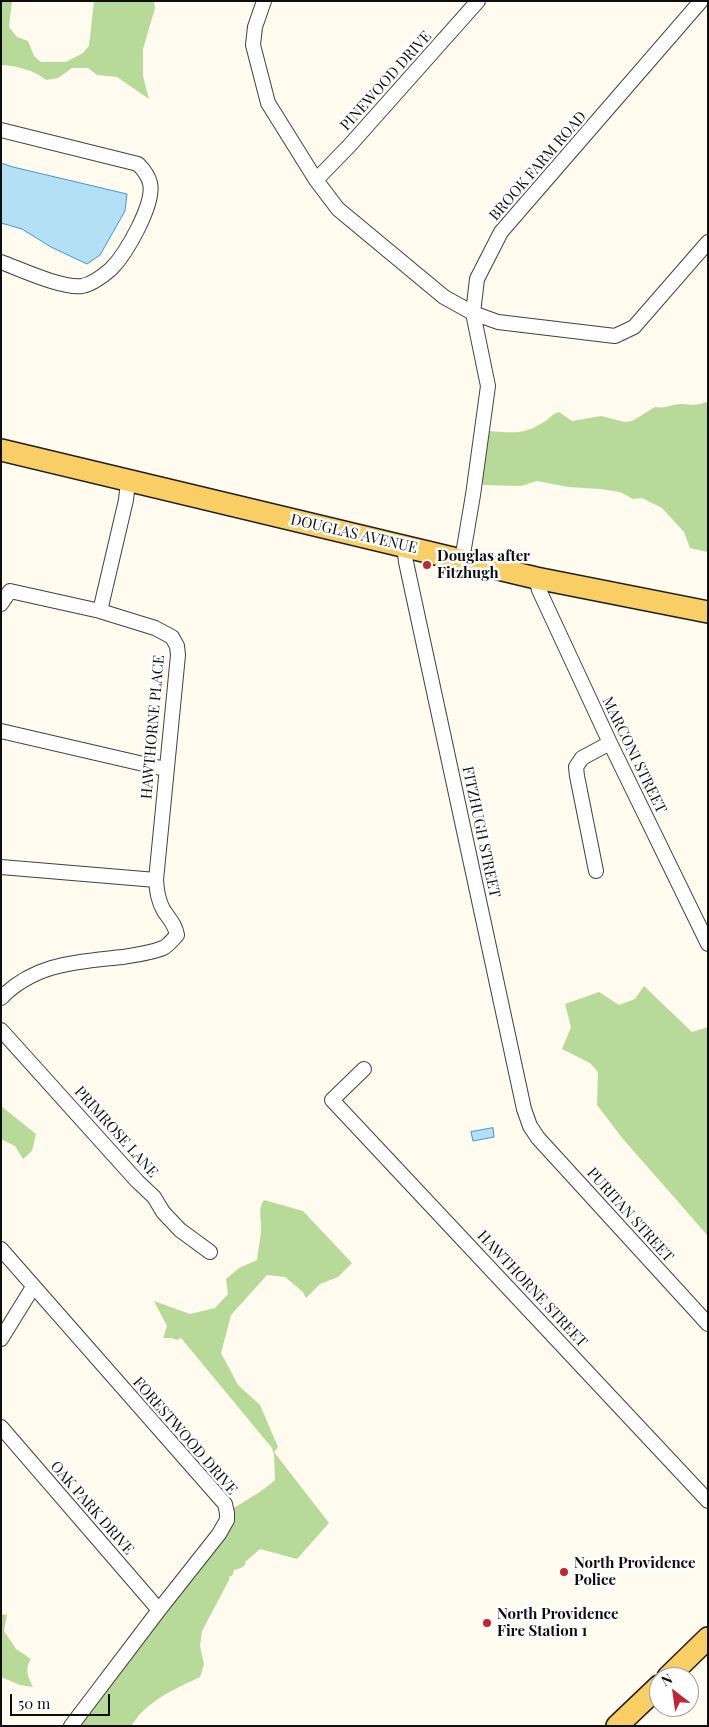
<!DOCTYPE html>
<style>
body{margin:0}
#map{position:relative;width:709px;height:1727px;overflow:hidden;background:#fffbef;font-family:"Playfair Display",serif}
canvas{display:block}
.frame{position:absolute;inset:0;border:2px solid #0e0e0e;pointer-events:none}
.north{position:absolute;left:649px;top:1667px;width:50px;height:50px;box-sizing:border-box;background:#fff;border:1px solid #9f9f9f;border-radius:50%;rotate:330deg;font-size:14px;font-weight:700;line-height:20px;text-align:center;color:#0e0e0e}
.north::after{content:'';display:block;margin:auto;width:18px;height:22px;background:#bf2533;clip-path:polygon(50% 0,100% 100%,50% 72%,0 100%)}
.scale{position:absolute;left:10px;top:1694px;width:100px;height:22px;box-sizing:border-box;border:2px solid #0e0e0e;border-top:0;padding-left:6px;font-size:15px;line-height:18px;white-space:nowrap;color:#0e0e0e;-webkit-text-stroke:4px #fff;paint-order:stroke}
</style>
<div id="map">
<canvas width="709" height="1727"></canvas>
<div class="frame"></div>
<div class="north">N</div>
<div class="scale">50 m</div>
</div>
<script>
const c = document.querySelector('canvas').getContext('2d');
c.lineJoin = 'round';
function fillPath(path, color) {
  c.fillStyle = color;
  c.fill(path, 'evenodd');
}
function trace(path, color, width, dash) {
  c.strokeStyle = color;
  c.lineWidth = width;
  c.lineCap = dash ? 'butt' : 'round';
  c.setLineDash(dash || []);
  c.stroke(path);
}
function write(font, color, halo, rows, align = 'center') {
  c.font = font + ' "Playfair Display",serif';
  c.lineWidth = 5;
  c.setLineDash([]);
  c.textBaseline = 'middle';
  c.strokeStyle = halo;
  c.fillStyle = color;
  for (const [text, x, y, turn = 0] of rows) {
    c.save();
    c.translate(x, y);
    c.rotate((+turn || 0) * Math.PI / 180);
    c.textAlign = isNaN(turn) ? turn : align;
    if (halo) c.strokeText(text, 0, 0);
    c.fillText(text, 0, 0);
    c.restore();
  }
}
fillPath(new Path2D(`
 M 1,1 L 12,1 L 9,27 L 17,37 L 28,41 L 34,56 L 41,62 L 66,62 L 83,53 L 89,46 L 94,1 L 154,1 L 155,8 L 143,49 L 143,76 L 149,99 L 117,77 L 97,75 L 88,68 L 72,68 L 58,78 L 46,80 C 34,70 17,66 1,65 Z
 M 706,402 L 708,403 L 708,552 L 690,548 L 684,532 L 662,508 L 642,498 L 633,499 L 620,492 L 600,489 L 568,487 L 537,481 L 521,486 L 483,485 L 482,482 L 487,431 C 509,432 522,436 542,423 C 549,420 551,414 559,412 L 572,421 L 601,416 L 625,422 L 632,421 L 655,407 C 668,409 671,404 680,404 C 693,404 692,407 706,402 Z
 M 644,986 L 692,1032 L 708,1027 L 708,1236 L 623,1139 L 597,1105 L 598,1072 L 590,1063 L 562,1049 L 571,1027 L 565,1004 L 599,992 L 619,1005 L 635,999 Z
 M 1,1106 L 36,1134 L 32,1151 L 23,1159 L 15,1146 L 1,1139 Z
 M 264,1200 L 303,1211 L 352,1263 L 338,1277 L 320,1284 L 306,1298 L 303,1292 L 285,1277 L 267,1275 L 231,1315 L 221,1353 L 238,1385 L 260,1405 L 278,1447 L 274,1452 L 329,1523 L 297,1559 L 260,1549 L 245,1562 L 246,1564 L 241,1568 L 234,1570 L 232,1576 L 229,1576 L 229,1580 L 202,1631 L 200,1646 L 204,1664 L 200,1677 C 181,1686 160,1695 144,1710 C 139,1714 135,1721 131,1726 L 72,1726 L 231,1510 C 246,1500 262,1492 275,1480 L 274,1455 L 272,1448 L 181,1338 L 177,1340 L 171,1338 L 163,1338 L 167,1326 L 154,1301 L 190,1314 L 215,1308 L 228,1294 L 226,1279 L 239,1268 L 257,1260 C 258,1250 260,1241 261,1231 C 262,1221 257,1209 264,1200 Z
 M 1,1614 L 7,1615 L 4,1631 L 16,1649 L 31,1659 C 24,1669 28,1677 33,1687 L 20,1685 L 1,1677 Z`), '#b8da98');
const water = new Path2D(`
 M 1,163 L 13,167 L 127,194 L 125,211 L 100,255 L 87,264 L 51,247 L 22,229 L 1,223 Z
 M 493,1128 L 494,1137 L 473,1141 L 471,1132 Z`);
fillPath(water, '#b4e0f6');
trace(water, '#3a99ce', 1);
const minor = new Path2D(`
 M 264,1 L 255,27 L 253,45 L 268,103 L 316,180 L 338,209 L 444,297 L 473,313 L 498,322 L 615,336 L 634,327 L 708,242
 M 1,130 L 138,164 C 144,170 148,175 150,183 C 155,204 126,254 111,269 C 103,276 93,284 82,286 C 63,289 20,269 1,262
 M 316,180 L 350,145 L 478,1
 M 404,545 L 406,562 L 524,1109 L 530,1126 L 538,1138 L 708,1324
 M 462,560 L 473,495 L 488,386 L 473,313 L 477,279 L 501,232 L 701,1
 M 536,578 L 539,590 L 610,743 L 708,944
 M 1,604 L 10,591 L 100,611 L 155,628 L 172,637 L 177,646 L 178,655 L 156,880 C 157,891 158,901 164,911 C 170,920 175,924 177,935 C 173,939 168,946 163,948 C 151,953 135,955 122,957 C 77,962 35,963 1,998
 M 100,611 L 126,500 L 128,481
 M 1,731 L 165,769
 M 1,867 L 156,880
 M 596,871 L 577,776 L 576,767 L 582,758 L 610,743
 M 1,1030 L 137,1181 L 154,1197 L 163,1212 L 180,1230 L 210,1252
 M 364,1069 L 332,1100 L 708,1501
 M 1,1249 L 225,1504 L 227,1513 L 227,1520 L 219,1534 L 159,1610 L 71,1726
 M 1,1339 L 33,1287
 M 1,1427 L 159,1610`);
const primary = new Path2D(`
 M 1,450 L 536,578 L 708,612
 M 668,1677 L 708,1638
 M 617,1726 L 659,1686`);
trace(minor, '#414141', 16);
trace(primary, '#1f1f1f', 24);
trace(minor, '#fff', 14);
trace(primary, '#f9cf65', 21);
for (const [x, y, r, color] of [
 [427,565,5,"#bf2533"],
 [564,1572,5,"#bf2533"],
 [487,1623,5,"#bf2533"]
]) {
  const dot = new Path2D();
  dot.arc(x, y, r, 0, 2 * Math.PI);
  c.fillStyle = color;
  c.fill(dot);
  trace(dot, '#fff', 2);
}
write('15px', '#0e0e0e', '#fff', [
 ["PINEWOOD DRIVE",386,81,-48],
 ["BROOK FARM ROAD",538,166,-49],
 ["DOUGLAS AVENUE",354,534,13],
 ["HAWTHORNE PLACE",153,727,-85],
 ["MARCONI STREET",634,755,64],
 ["FITZHUGH STREET",481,832,78],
 ["PRIMROSE LANE",116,1132,48],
 ["PURITAN STREET",630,1215,48],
 ["HAWTHORNE STREET",532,1289,47],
 ["FORESTWOOD DRIVE",185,1436,49],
 ["OAK PARK DRIVE",92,1508,49]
]);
write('bold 15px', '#0e0e0e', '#fff', [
 ["Douglas after",437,556],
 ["Fitzhugh",437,573],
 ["North Providence",574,1563],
 ["Police",574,1580],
 ["North Providence",497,1614],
 ["Fire Station 1",497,1631]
], 'left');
</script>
